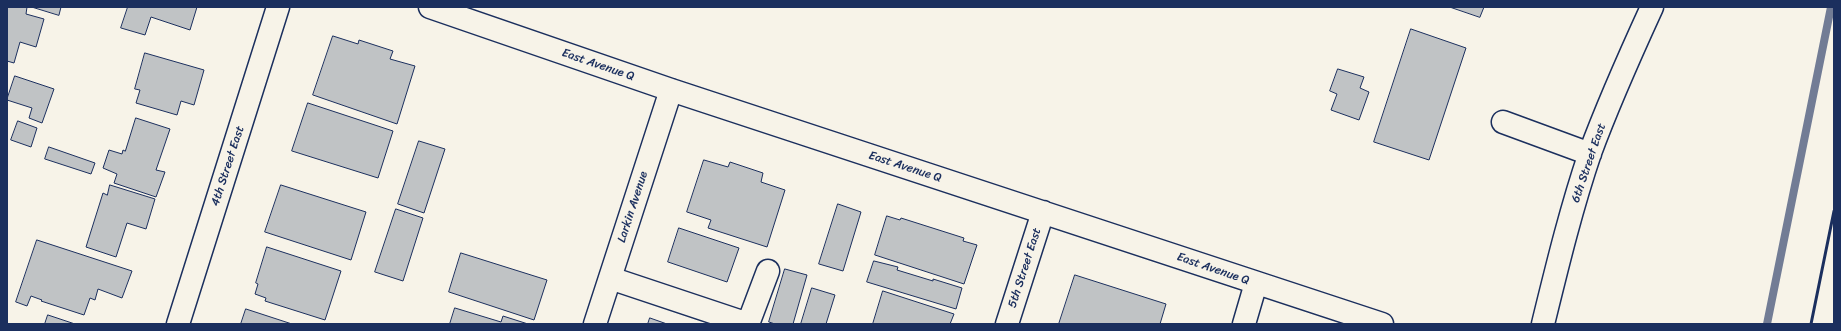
<!DOCTYPE html>
<style>
body{margin:0}
#map{position:relative;width:1841px;height:331px;overflow:hidden;background:#f7f3e8;font-family:Sriracha,sans-serif}
canvas{display:block}
.frame{position:absolute;inset:0;border:8px solid #1b2f5e;pointer-events:none}
</style>
<div id="map">
<canvas width="1841" height="331"></canvas>
<div class="frame"></div>
</div>
<script>
const c = document.querySelector('canvas').getContext('2d');
c.lineJoin = 'round';
function trace(path, color, width, dash) {
  c.strokeStyle = color;
  c.lineWidth = width;
  c.lineCap = dash ? 'butt' : 'round';
  c.setLineDash(dash || []);
  c.stroke(path);
}
function fillPath(path, color) {
  c.fillStyle = color;
  c.fill(path, 'evenodd');
}
function write(font, color, halo, rows, align = 'center') {
  c.font = font + ' Sriracha,sans-serif';
  c.lineWidth = 3;
  c.setLineDash([]);
  c.textBaseline = 'middle';
  c.strokeStyle = halo;
  c.fillStyle = color;
  for (const [text, x, y, turn = 0] of rows) {
    c.save();
    c.translate(x, y);
    c.rotate((+turn || 0) * Math.PI / 180);
    c.textAlign = isNaN(turn) ? turn : align;
    if (halo) c.strokeText(text, 0, 0);
    c.fillText(text, 0, 0);
    c.restore();
  }
}
trace(new Path2D(`
 M 1767,324 L 1831,7`), '#727c95', 8);
const building = new Path2D(`
 M 7,7 L 27,7 L 26,14 L 44,19 L 36,47 L 20,42 L 14,63 L 7,61 Z
 M 32,7 L 61,7 L 59,15 Z
 M 128,7 L 197,7 L 190,30 L 151,17 L 145,35 L 121,28 Z
 M 1450,7 L 1484,7 L 1480,17 Z
 M 1411,29 L 1466,48 L 1429,160 L 1374,142 Z
 M 333,36 L 358,44 L 359,40 L 393,51 L 390,59 L 415,66 L 397,124 L 313,95 Z
 M 145,53 L 204,70 L 194,105 L 181,101 L 177,115 L 136,103 L 140,90 L 135,89 Z
 M 1338,69 L 1364,77 L 1360,88 L 1369,92 L 1359,120 L 1331,110 L 1337,94 L 1330,91 Z
 M 15,76 L 54,89 L 42,123 L 29,118 L 32,108 L 7,100 Z
 M 308,103 L 393,131 L 378,178 L 292,151 Z
 M 136,118 L 170,129 L 156,170 L 165,172 L 156,197 L 114,183 L 117,174 L 103,168 L 109,150 L 122,154 L 123,150 L 125,151 Z
 M 18,121 L 37,128 L 31,147 L 11,140 Z
 M 419,141 L 445,149 L 424,213 L 398,204 Z
 M 49,147 L 95,163 L 91,174 L 45,159 Z
 M 704,160 L 728,167 L 730,162 L 763,173 L 761,182 L 785,190 L 767,247 L 708,228 L 711,220 L 687,212 Z
 M 110,185 L 155,199 L 146,229 L 127,223 L 116,257 L 86,247 L 103,193 L 107,195 Z
 M 281,185 L 366,212 L 351,260 L 265,232 Z
 M 838,204 L 861,212 L 843,271 L 819,264 Z
 M 396,209 L 423,218 L 403,281 L 375,272 Z
 M 887,216 L 900,220 L 901,218 L 964,238 L 963,241 L 977,245 L 964,284 L 875,255 Z
 M 679,228 L 739,248 L 727,282 L 668,262 Z
 M 37,240 L 132,271 L 122,298 L 98,289 L 95,300 L 90,298 L 84,315 L 41,301 L 42,300 L 31,296 L 27,306 L 16,302 Z
 M 267,247 L 341,271 L 325,320 L 265,301 L 266,298 L 255,294 L 258,284 L 256,283 Z
 M 461,253 L 547,280 L 534,320 L 449,292 Z
 M 874,261 L 898,267 L 897,270 L 933,281 L 933,279 L 962,288 L 956,309 L 867,282 Z
 M 785,269 L 807,275 L 793,324 L 775,324 L 769,322 Z
 M 1075,275 L 1166,304 L 1160,324 L 1059,324 Z
 M 812,288 L 835,295 L 826,324 L 801,324 Z
 M 883,291 L 954,314 L 950,324 L 873,324 Z
 M 455,308 L 501,322 L 503,316 L 528,324 L 450,324 Z
 M 246,309 L 292,324 L 241,324 Z
 M 48,315 L 75,324 L 45,324 Z
 M 650,318 L 667,324 L 648,324 Z`);
fillPath(building, '#c0c3c5');
trace(building, '#1b2f5e', 1);
const minor = new Path2D(`
 M 430,7 L 671,90 L 1382,324
 M 1503,122 L 1590,154
 M 610,278 L 748,324
 M 178,324 L 278,7
 M 595,324 L 671,90
 M 748,324 L 768,271
 M 1007,324 L 1043,212
 M 1244,324 L 1256,283
 M 1543,324 C 1557,267 1571,209 1590,153 C 1608,104 1630,55 1652,7`);
trace(minor, '#1b2f5e', 25);
trace(minor, '#f7f3e8', 22);
trace(new Path2D(`
 M 1811,324 L 1834,211`), '#1b2f5e', 3);
write('12px', '#1b2f5e', '#f7f3e8', [
 ["East Avenue Q",598,65,19],
 ["6th Street East",1589,163,-71],
 ["4th Street East",228,166,-72],
 ["East Avenue Q",905,167,18],
 ["Larkin Avenue",633,207,-72],
 ["5th Street East",1025,268,-72],
 ["East Avenue Q",1213,269,19]
]);
</script>
